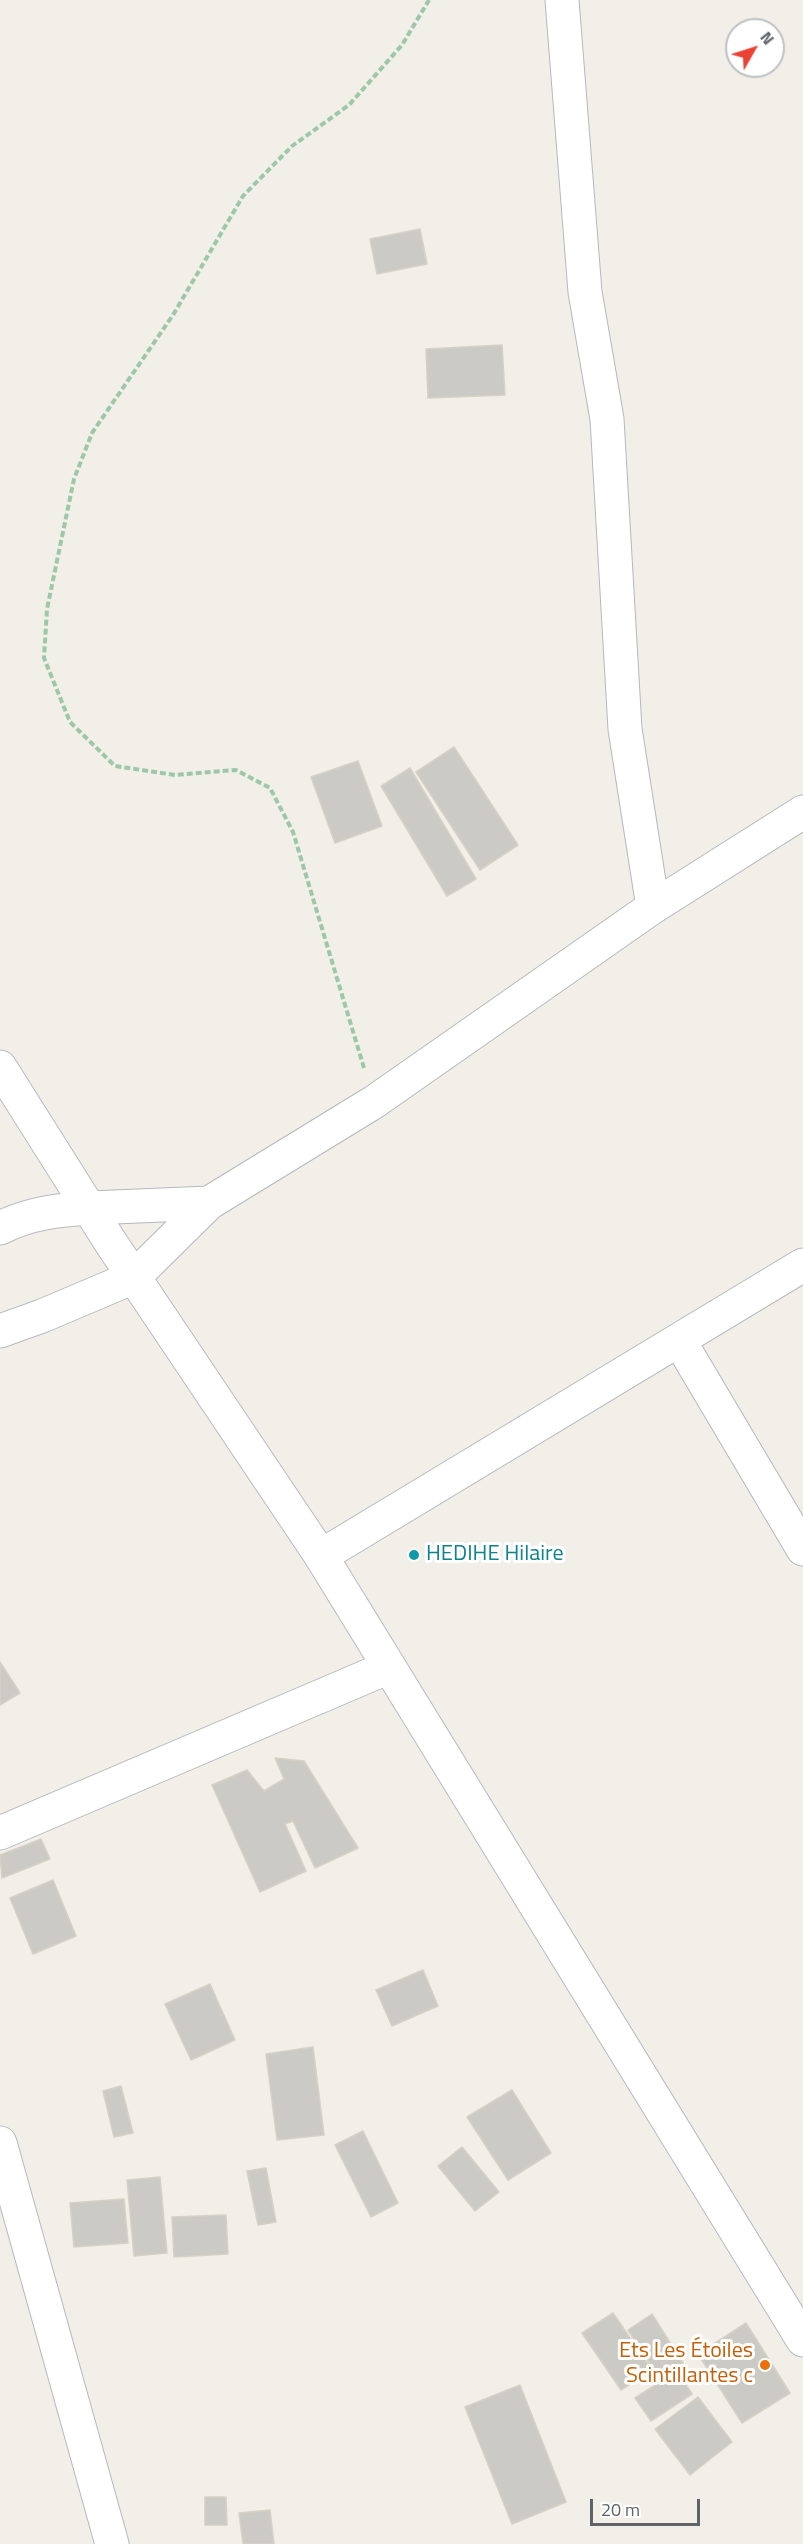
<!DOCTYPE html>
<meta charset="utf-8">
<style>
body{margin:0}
#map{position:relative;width:803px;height:2544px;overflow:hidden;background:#f1efe8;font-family:"Titillium Web",sans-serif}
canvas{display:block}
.north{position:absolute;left:725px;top:18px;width:60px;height:60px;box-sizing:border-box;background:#fff;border:2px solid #bfc1c3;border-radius:50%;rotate:51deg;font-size:16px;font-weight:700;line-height:24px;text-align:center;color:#5f6368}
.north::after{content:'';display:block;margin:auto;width:21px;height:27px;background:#ea4335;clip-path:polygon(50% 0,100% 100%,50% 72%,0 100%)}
.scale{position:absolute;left:590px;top:2499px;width:110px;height:27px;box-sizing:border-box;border:3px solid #5f6368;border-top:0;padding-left:8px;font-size:18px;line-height:21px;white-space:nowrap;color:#5f6368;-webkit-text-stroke:4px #fff;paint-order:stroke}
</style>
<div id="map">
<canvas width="803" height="2544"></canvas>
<div class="north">N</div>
<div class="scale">20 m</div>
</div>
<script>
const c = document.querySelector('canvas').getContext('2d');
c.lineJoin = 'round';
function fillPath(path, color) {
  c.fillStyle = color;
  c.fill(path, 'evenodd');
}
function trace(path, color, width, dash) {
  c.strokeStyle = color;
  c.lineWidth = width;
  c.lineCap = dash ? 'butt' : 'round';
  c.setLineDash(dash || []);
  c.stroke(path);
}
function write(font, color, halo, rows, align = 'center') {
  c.font = font + ' "Titillium Web",sans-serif';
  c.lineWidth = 6;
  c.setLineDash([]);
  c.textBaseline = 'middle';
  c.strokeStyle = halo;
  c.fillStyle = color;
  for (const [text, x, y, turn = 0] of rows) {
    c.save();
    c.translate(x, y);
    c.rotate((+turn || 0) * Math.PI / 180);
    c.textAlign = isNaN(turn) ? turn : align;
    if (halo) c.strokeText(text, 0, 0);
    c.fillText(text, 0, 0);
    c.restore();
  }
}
const building = new Path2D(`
 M 420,229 L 427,264 L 377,274 L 370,239 Z
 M 502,345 L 505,395 L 428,398 L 426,349 Z
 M 454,747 L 518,845 L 480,870 L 416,772 Z
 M 358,761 L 382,826 L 335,843 L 311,777 Z
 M 410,768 L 476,879 L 447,896 L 381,786 Z
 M 0,1662 L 20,1693 L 0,1705 Z
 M 275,1758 L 304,1761 L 358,1848 L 315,1868 L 293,1821 L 285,1824 L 306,1871 L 260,1892 L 212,1785 L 247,1770 L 264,1791 L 284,1779 Z
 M 41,1839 L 50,1859 L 2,1878 L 0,1855 Z
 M 53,1880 L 76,1936 L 33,1954 L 10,1898 Z
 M 423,1970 L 438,2006 L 392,2026 L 376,1990 Z
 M 210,1984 L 235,2040 L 191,2060 L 165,2004 Z
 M 313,2047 L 324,2135 L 277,2140 L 266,2054 Z
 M 121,2086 L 133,2133 L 114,2137 L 103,2091 Z
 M 512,2090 L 551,2153 L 508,2180 L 467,2117 Z
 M 363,2131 L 398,2203 L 371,2217 L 335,2145 Z
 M 462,2147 L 499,2192 L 475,2211 L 438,2166 Z
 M 266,2168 L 276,2222 L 258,2225 L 247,2171 Z
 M 160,2177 L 167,2253 L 134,2256 L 127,2180 Z
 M 124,2199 L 128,2243 L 74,2247 L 70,2203 Z
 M 226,2215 L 228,2254 L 174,2257 L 172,2217 Z
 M 613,2313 L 652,2370 L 621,2390 L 582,2333 Z
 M 652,2314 L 683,2363 L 659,2378 L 628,2330 Z
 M 746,2323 L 790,2393 L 742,2423 L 698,2354 Z
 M 677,2371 L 692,2394 L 651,2421 L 635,2398 Z
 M 520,2385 L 566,2502 L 512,2524 L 465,2407 Z
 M 698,2397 L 732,2442 L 690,2475 L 655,2429 Z
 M 205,2497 L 226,2497 L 227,2525 L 205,2525 Z
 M 270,2510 L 274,2544 L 243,2544 L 239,2513 Z`);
fillPath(building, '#cccac5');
trace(building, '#d6d1c6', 1.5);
const street = new Path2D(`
 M 562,0 L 585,292 L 607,419 L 625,729 L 653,907
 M 91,1208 L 209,1203
 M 134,1277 L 209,1203 L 374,1102 L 653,907 L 803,812
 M 679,1340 L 803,1549
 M 321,1556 L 803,1265
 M 0,1833 L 389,1667
 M 0,2143 L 112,2544`);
const secondary = new Path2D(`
 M 0,1067 L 111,1243 L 321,1556 L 803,2340
 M 0,1228 C 30,1213 58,1210 91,1208
 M 0,1331 L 42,1316 L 134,1277`);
trace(street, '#b5b8bc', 35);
trace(secondary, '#b6babf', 35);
trace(new Path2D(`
 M 364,1068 L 293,832 L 270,788 L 236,770 L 175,775 L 115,766 L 70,722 L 44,658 L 47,609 L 74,479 L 92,433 L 173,315 L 243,196 L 292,146 L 349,105 L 402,45 L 429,0`), '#9cc7a9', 4, [6, 3]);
trace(street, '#fff', 33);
trace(secondary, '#fff', 33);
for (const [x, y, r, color] of [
 [414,1555,6,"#0f9aa8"],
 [765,2365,6,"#e8710a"]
]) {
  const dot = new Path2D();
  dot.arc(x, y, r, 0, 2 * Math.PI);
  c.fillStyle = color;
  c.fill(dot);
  trace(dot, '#fff', 2);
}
write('22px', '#0d838f', '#fff', [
 ["HEDIHE Hilaire",426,1555]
], 'left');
write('22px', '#c56008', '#fff', [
 ["Ets Les Étoiles",753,2352],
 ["Scintillantes c",753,2377]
], 'right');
</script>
